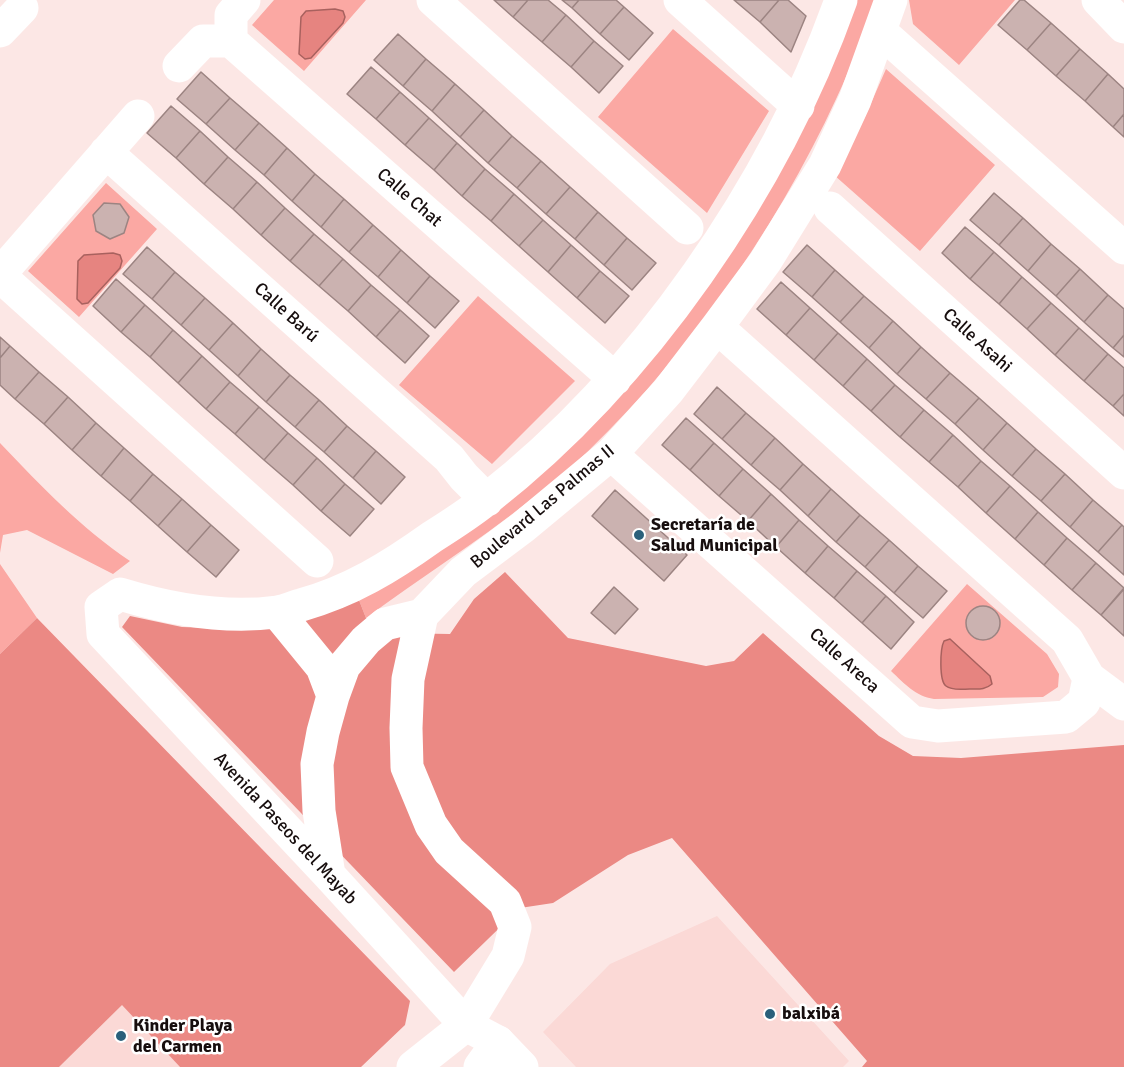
<!DOCTYPE html>
<meta charset="utf-8">
<style>
body{margin:0}
canvas{display:block;background:#fce7e5}
</style>
<canvas width="1124" height="1067"></canvas>
<script>
const c = document.querySelector('canvas').getContext('2d');
c.lineJoin = 'round';
function fillPath(path, color) {
  c.fillStyle = color;
  c.fill(path, 'evenodd');
}
function trace(path, color, width, dash) {
  c.strokeStyle = color;
  c.lineWidth = width;
  c.lineCap = dash ? 'butt' : 'round';
  c.setLineDash(dash || []);
  c.stroke(path);
}
function write(font, color, halo, rows, align = 'center') {
  c.font = font + ' Signika,sans-serif';
  c.lineWidth = 5;
  c.setLineDash([]);
  c.textBaseline = 'middle';
  c.strokeStyle = halo;
  c.fillStyle = color;
  for (const [text, x, y, turn = 0] of rows) {
    c.save();
    c.translate(x, y);
    c.rotate((+turn || 0) * Math.PI / 180);
    c.textAlign = isNaN(turn) ? turn : align;
    if (halo) c.strokeText(text, 0, 0);
    c.fillText(text, 0, 0);
    c.restore();
  }
}
fillPath(new Path2D(`
 M 717,916 L 849,1061 L 843,1067 L 576,1067 L 543,1032 L 610,964 Z
 M 122,1004 L 180,1067 L 59,1067 Z`), '#fbd9d6');
fillPath(new Path2D(`
 M 274,0 L 366,0 L 304,71 L 252,25 Z
 M 857,0 L 876,0 C 863,32 852,66 837,97 C 774,234 679,369 568,470 C 556,481 542,491 529,501 C 476,543 420,578 366,618 L 357,595 L 619,392 Z
 M 909,0 L 1015,0 L 959,65 L 913,24 Z
 M 673,29 L 769,111 L 707,213 L 598,117 Z
 M 886,69 L 995,165 L 920,251 L 834,175 L 864,119 Z
 M 106,183 L 157,229 L 79,317 L 28,271 Z
 M 478,296 L 575,381 L 492,464 L 399,385 Z
 M 0,443 C 41,486 81,528 130,561 L 113,574 L 27,530 L 3,535 L 0,553 Z
 M 0,564 L 37,618 L 0,654 Z
 M 967,584 L 1047,654 L 1059,674 L 1058,687 L 1043,697 L 934,699 C 915,696 905,684 891,671 Z`), '#fba8a3');
fillPath(new Path2D(`
 M 505,572 L 568,638 L 706,666 L 734,661 L 763,633 L 879,736 L 913,756 L 961,758 L 1124,745 L 1124,1067 L 862,1067 L 867,1061 L 672,838 L 628,855 L 553,903 L 520,908 L 454,972 L 122,627 L 130,616 L 182,627 L 241,629 L 357,595 L 366,618 L 390,633 L 450,634 L 474,599 Z
 M 37,618 L 410,1001 L 405,1025 L 361,1067 L 180,1067 L 122,1005 L 59,1067 L 0,1067 L 0,654 Z`), '#eb8984');
const water = new Path2D(`
 M 335,9 L 343,11 L 345,17 L 343,23 L 311,58 L 305,59 L 299,54 L 301,17 L 306,11 Z
 M 113,253 L 120,255 L 122,261 L 120,268 L 88,303 L 82,304 L 77,299 L 78,261 L 84,255 Z
 M 950,639 L 990,676 L 992,684 C 985,690 979,689 970,689 C 963,689 952,691 946,686 C 939,681 940,649 944,641 Z`);
fillPath(water, '#e68480');
trace(water, '#a8615e', 1.5);
const building = new Path2D(`
 M 494,0 L 528,0 L 513,17 Z
 M 528,0 L 548,0 L 566,15 L 542,42 L 513,17 Z
 M 562,0 L 579,0 L 572,8 Z
 M 579,0 L 616,0 L 624,7 L 600,34 L 572,8 Z
 M 734,0 L 779,0 L 760,22 Z
 M 779,0 L 788,0 L 806,16 L 791,52 L 760,22 Z
 M 1020,0 L 1024,0 L 1051,23 L 1027,50 L 998,25 Z
 M 624,7 L 653,33 L 629,60 L 600,34 Z
 M 566,15 L 594,41 L 571,67 L 542,42 Z
 M 1051,23 L 1080,49 L 1056,76 L 1027,50 Z
 M 398,34 L 426,59 L 403,86 L 374,60 Z
 M 594,41 L 623,66 L 599,93 L 571,67 Z
 M 1080,49 L 1108,74 L 1085,101 L 1056,76 Z
 M 426,59 L 455,84 L 432,111 L 403,86 Z
 M 371,67 L 400,92 L 376,119 L 347,94 Z
 M 201,72 L 230,98 L 206,124 L 177,99 Z
 M 1108,74 L 1124,89 L 1124,114 L 1113,127 L 1085,101 Z
 M 455,84 L 484,110 L 460,137 L 432,111 Z
 M 400,92 L 429,118 L 405,145 L 376,119 Z
 M 230,98 L 259,123 L 235,150 L 206,124 Z
 M 171,106 L 200,131 L 176,158 L 147,133 Z
 M 484,110 L 512,136 L 488,163 L 460,137 Z
 M 1124,114 L 1124,137 L 1113,127 Z
 M 429,118 L 457,143 L 434,170 L 405,145 Z
 M 259,123 L 287,148 L 264,175 L 235,150 Z
 M 200,131 L 228,157 L 204,184 L 176,158 Z
 M 512,136 L 541,161 L 517,188 L 488,163 Z
 M 457,143 L 485,169 L 462,196 L 434,170 Z
 M 287,148 L 315,174 L 292,201 L 264,175 Z
 M 228,157 L 257,182 L 233,209 L 204,184 Z
 M 541,161 L 570,187 L 546,214 L 517,188 Z
 M 485,169 L 514,194 L 491,221 L 462,196 Z
 M 315,174 L 344,199 L 321,227 L 292,201 Z
 M 257,182 L 285,208 L 261,235 L 233,209 Z
 M 570,187 L 598,212 L 575,239 L 546,214 Z
 M 994,193 L 1023,218 L 999,245 L 970,220 Z
 M 514,194 L 543,220 L 519,246 L 491,221 Z
 M 344,199 L 373,225 L 349,252 L 321,227 Z
 M 104,203 L 120,204 L 129,217 L 124,233 L 110,239 L 96,231 L 93,215 Z
 M 285,208 L 314,234 L 290,261 L 261,235 Z
 M 598,212 L 627,238 L 604,265 L 575,239 Z
 M 1023,218 L 1051,244 L 1028,271 L 999,245 Z
 M 543,220 L 571,245 L 548,272 L 519,246 Z
 M 373,225 L 401,250 L 378,277 L 349,252 Z
 M 965,227 L 994,252 L 970,279 L 942,253 Z
 M 314,234 L 343,259 L 319,286 L 290,261 Z
 M 627,238 L 656,263 L 632,290 L 604,265 Z
 M 1051,244 L 1080,269 L 1056,296 L 1028,271 Z
 M 571,245 L 600,271 L 577,298 L 548,272 Z
 M 807,245 L 835,270 L 812,297 L 783,272 Z
 M 147,247 L 175,272 L 152,299 L 123,274 Z
 M 401,250 L 430,276 L 407,303 L 378,277 Z
 M 994,252 L 1022,277 L 999,304 L 970,279 Z
 M 343,259 L 371,285 L 348,311 L 319,286 Z
 M 1080,269 L 1108,295 L 1084,322 L 1056,296 Z
 M 835,270 L 864,296 L 840,322 L 812,297 Z
 M 600,271 L 629,296 L 605,323 L 577,298 Z
 M 175,272 L 205,298 L 181,325 L 152,299 Z
 M 430,276 L 459,301 L 435,328 L 407,303 Z
 M 1022,277 L 1051,303 L 1027,329 L 999,304 Z
 M 116,279 L 145,305 L 121,332 L 93,306 Z
 M 781,282 L 810,308 L 786,335 L 757,309 Z
 M 371,285 L 400,310 L 376,337 L 348,311 Z
 M 1108,295 L 1124,309 L 1124,335 L 1113,348 L 1084,322 Z
 M 864,296 L 893,321 L 869,348 L 840,322 Z
 M 205,298 L 233,323 L 209,350 L 181,325 Z
 M 1051,303 L 1079,328 L 1055,355 L 1027,329 Z
 M 145,305 L 173,330 L 150,357 L 121,332 Z
 M 810,308 L 838,333 L 814,360 L 786,335 Z
 M 400,310 L 429,336 L 405,363 L 376,337 Z
 M 893,321 L 921,347 L 897,374 L 869,348 Z
 M 233,323 L 261,349 L 238,376 L 209,350 Z
 M 1079,328 L 1108,354 L 1084,381 L 1055,355 Z
 M 173,330 L 202,356 L 178,383 L 150,357 Z
 M 838,333 L 867,359 L 843,386 L 814,360 Z
 M 1124,335 L 1124,357 L 1113,348 Z
 M 0,337 L 10,346 L 0,358 Z
 M 10,346 L 39,372 L 15,399 L 0,385 L 0,358 Z
 M 921,347 L 950,373 L 926,399 L 897,374 Z
 M 261,349 L 290,375 L 266,402 L 238,376 Z
 M 1108,354 L 1124,368 L 1124,394 L 1113,406 L 1084,381 Z
 M 202,356 L 230,382 L 206,409 L 178,383 Z
 M 867,359 L 895,385 L 871,411 L 843,386 Z
 M 39,372 L 68,397 L 44,424 L 15,399 Z
 M 950,373 L 979,398 L 955,424 L 926,399 Z
 M 290,375 L 319,400 L 295,427 L 266,402 Z
 M 230,382 L 259,407 L 235,434 L 206,409 Z
 M 895,385 L 924,410 L 900,437 L 871,411 Z
 M 717,387 L 746,413 L 722,439 L 694,414 Z
 M 1124,394 L 1124,416 L 1113,406 Z
 M 68,397 L 96,423 L 72,450 L 44,424 Z
 M 979,398 L 1007,423 L 983,450 L 955,424 Z
 M 319,400 L 347,426 L 324,452 L 295,427 Z
 M 259,407 L 288,433 L 264,460 L 235,434 Z
 M 924,410 L 953,435 L 929,462 L 900,437 Z
 M 746,413 L 775,438 L 751,465 L 722,439 Z
 M 686,418 L 714,443 L 690,470 L 662,445 Z
 M 96,423 L 124,448 L 101,476 L 72,450 Z
 M 1007,423 L 1036,449 L 1012,476 L 983,450 Z
 M 347,426 L 376,451 L 353,478 L 324,452 Z
 M 288,433 L 317,458 L 293,485 L 264,460 Z
 M 953,435 L 981,461 L 958,487 L 929,462 Z
 M 775,438 L 803,464 L 780,490 L 751,465 Z
 M 714,443 L 743,469 L 719,496 L 690,470 Z
 M 124,448 L 153,474 L 130,501 L 101,476 Z
 M 1036,449 L 1065,474 L 1041,501 L 1012,476 Z
 M 376,451 L 405,477 L 381,504 L 353,478 Z
 M 317,458 L 345,484 L 321,511 L 293,485 Z
 M 981,461 L 1010,486 L 986,513 L 958,487 Z
 M 803,464 L 831,489 L 808,516 L 780,490 Z
 M 743,469 L 771,494 L 748,521 L 719,496 Z
 M 153,474 L 182,499 L 158,526 L 130,501 Z
 M 1065,474 L 1093,500 L 1070,527 L 1041,501 Z
 M 345,484 L 374,509 L 350,536 L 321,511 Z
 M 1010,486 L 1038,512 L 1015,539 L 986,513 Z
 M 831,489 L 860,515 L 836,542 L 808,516 Z
 M 615,490 L 687,555 L 664,581 L 592,516 Z
 M 771,494 L 799,520 L 776,547 L 748,521 Z
 M 182,499 L 211,525 L 187,552 L 158,526 Z
 M 1093,500 L 1122,525 L 1098,552 L 1070,527 Z
 M 1038,512 L 1067,538 L 1044,565 L 1015,539 Z
 M 860,515 L 889,540 L 865,567 L 836,542 Z
 M 799,520 L 828,546 L 805,573 L 776,547 Z
 M 211,525 L 239,550 L 216,577 L 187,552 Z
 M 1122,525 L 1124,527 L 1124,575 L 1098,552 Z
 M 1067,538 L 1096,563 L 1072,590 L 1044,565 Z
 M 889,540 L 918,566 L 894,593 L 865,567 Z
 M 828,546 L 857,571 L 834,598 L 805,573 Z
 M 1096,563 L 1124,588 L 1101,615 L 1072,590 Z
 M 918,566 L 947,591 L 923,618 L 894,593 Z
 M 857,571 L 886,596 L 862,623 L 834,598 Z
 M 614,587 L 638,609 L 615,634 L 591,613 Z
 M 1124,589 L 1124,636 L 1101,615 Z
 M 886,596 L 914,622 L 891,649 L 862,623 Z
 M966 623a17 17 0 1 1 34 0a17 17 0 1 1-34 0Z`);
fillPath(building, '#cbb2b0');
trace(building, '#9c8482', 1.5);
trace(new Path2D(`
 M 433,0 L 687,228
 M 680,0 L 798,106
 M 1098,0 L 1124,27
 M 0,31 L 22,8
 M 881,32 L 1124,248
 M 231,41 L 615,379
 M 179,66 L 203,41 L 231,41 L 231,15 L 244,0
 M 106,152 L 449,458 L 464,477 L 487,500
 M 830,208 L 1124,473
 M 0,274 L 138,116
 M 0,276 L 317,561
 M 611,454 L 912,722 L 938,726 L 1066,717 L 1084,702 L 1089,678 L 1067,640 L 717,327
 M 277,612 L 322,667 L 333,696
 M 1089,678 L 1124,704
 M 329,875 L 319,811 L 317,764 L 323,732 L 333,696 L 344,666 L 366,640 L 385,624 L 422,615
 M 466,1025 L 508,956 L 515,927 L 505,902 L 449,851 L 431,825 L 407,767 L 406,728 L 408,679 L 422,615 L 463,572 L 523,527 L 611,454 L 668,391 L 717,327 L 765,262 L 825,165 L 855,100 L 891,0
 M 498,1042 L 466,1025 L 329,875 L 103,634 L 101,607 L 120,594 C 169,609 225,619 277,612 C 285,611 293,607 301,605 C 351,591 390,567 432,537 C 451,525 470,513 487,499 C 643,377 775,186 841,0`), '#fff', 33);
trace(new Path2D(`
 M 413,1067 L 466,1025
 M 480,1067 L 498,1042 L 522,1067`), '#fff', 33);
for (const [x, y, r, color] of [
 [639,535,6,"#2a607b"],
 [770,1014,6,"#2a607b"],
 [121,1036,6,"#2a607b"]
]) {
  const dot = new Path2D();
  dot.arc(x, y, r, 0, 2 * Math.PI);
  c.fillStyle = color;
  c.fill(dot);
  trace(dot, '#fff', 2);
}
write('18px', '#170e0e', '#fff', [
 ["Calle Chat",409,198,41],
 ["Calle Barú",286,313,42],
 ["Calle Asahi",977,341,42],
 ["Boulevard Las Palmas II",543,507,-40],
 ["Calle Areca",844,661,42],
 ["Avenida Paseos del Mayab",285,829,47]
]);
write('bold 18px', '#170e0e', '#fff', [
 ["Secretaría de",651,525],
 ["Salud Municipal",651,546],
 ["balxibá",782,1014],
 ["Kinder Playa",133,1026],
 ["del Carmen",133,1047]
], 'left');
</script>
